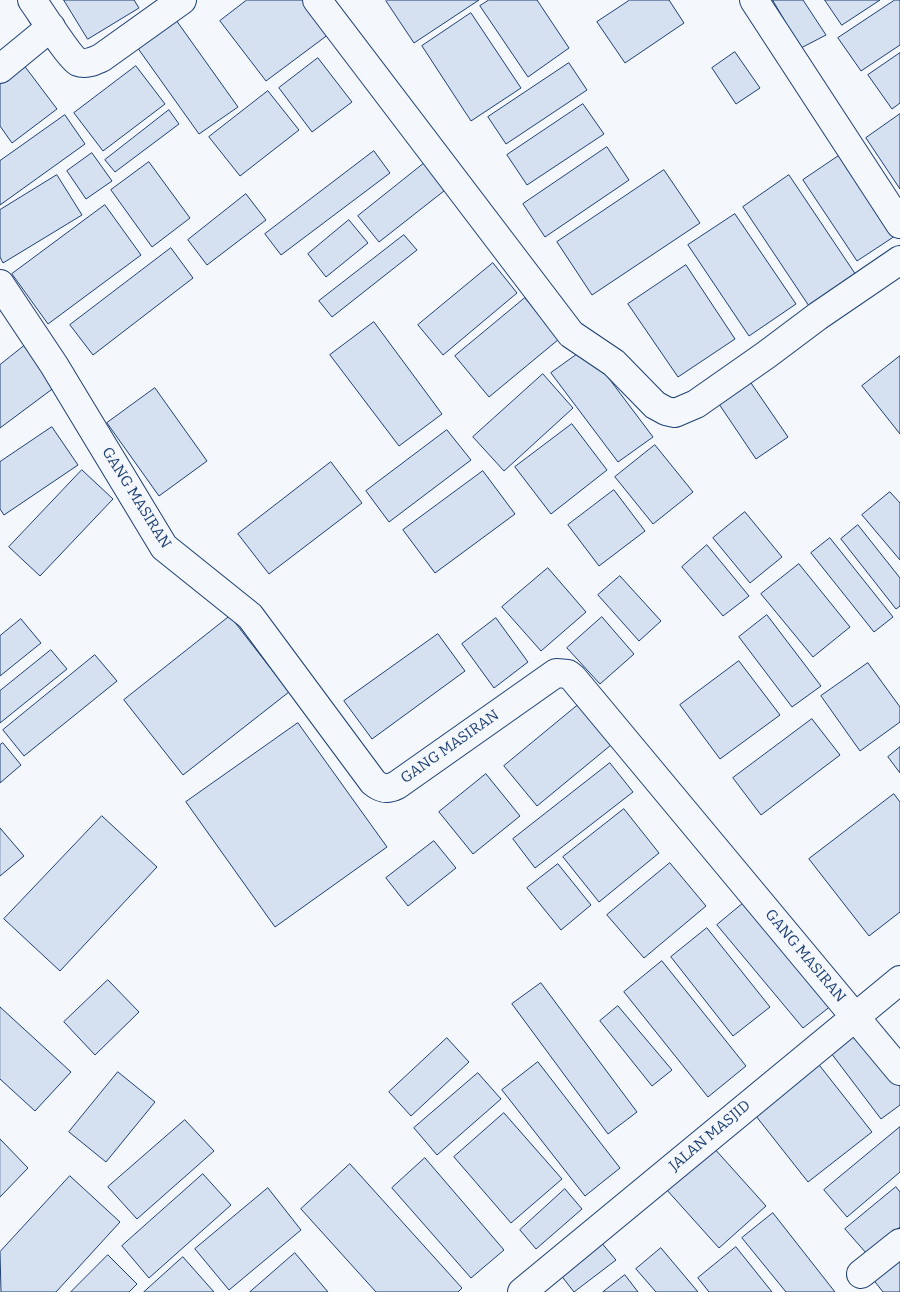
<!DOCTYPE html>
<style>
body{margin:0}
canvas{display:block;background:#f4f7fb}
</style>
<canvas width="900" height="1292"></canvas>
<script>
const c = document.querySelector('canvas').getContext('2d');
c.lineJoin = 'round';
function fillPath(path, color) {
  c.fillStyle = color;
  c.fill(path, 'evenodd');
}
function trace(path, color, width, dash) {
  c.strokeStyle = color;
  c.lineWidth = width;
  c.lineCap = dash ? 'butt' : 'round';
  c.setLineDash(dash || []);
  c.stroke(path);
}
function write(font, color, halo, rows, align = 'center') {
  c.font = font + ' Bitter,serif';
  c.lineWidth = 4;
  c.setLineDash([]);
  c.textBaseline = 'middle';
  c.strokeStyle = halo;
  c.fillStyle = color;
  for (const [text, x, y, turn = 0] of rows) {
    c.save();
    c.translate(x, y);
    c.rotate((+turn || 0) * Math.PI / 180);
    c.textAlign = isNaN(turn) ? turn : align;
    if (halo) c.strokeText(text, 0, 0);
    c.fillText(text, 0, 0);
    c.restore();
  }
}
const building = new Path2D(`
 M 64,0 L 134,0 L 139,8 L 88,39 Z
 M 247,0 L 310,0 L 333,31 L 266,81 L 220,21 Z
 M 387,0 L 479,0 L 414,43 L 386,1 Z
 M 489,0 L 537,0 L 569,48 L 528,77 L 480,6 Z
 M 630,0 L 669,0 L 684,23 L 625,63 L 597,22 Z
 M 773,0 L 803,0 L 826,35 L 801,48 Z
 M 825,0 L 880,0 L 842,25 Z
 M 895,0 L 900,0 L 900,45 L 861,71 L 838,38 Z
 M 471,13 L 521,88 L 471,121 L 422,46 Z
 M 176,20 L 238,107 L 199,134 L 137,47 Z
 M 735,52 L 760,88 L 736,104 L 712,68 Z
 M 900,53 L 900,103 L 892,109 L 868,75 Z
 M 318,58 L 352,102 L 312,132 L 279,88 Z
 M 20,60 L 57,109 L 12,143 L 0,126 L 0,75 Z
 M 569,63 L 587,90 L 506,144 L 488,117 Z
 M 136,66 L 165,104 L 103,151 L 74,113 Z
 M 268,91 L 299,130 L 240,176 L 209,137 Z
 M 583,104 L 604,134 L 527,185 L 507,155 Z
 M 169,110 L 179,124 L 115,172 L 105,160 Z
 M 900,114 L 900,189 L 866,138 Z
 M 65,115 L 85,144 L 0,205 L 0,161 Z
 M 607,147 L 629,180 L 545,237 L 523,204 Z
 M 374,151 L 390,173 L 281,255 L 265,234 Z
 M 92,153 L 112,181 L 86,199 L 67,171 Z
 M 843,153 L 898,234 L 857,261 L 803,180 Z
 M 427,161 L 449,187 L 379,242 L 358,216 Z
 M 149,162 L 190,218 L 152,247 L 111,190 Z
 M 664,170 L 700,223 L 592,295 L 557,242 Z
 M 57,175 L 82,215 L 3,263 L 0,257 L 0,210 Z
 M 789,175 L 856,275 L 809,306 L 743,207 Z
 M 246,194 L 266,220 L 207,265 L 188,240 Z
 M 105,205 L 141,255 L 48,324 L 12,274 Z
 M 735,214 L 796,304 L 749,336 L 688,245 Z
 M 349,220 L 368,243 L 326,277 L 308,254 Z
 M 404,235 L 417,250 L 332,317 L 319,301 Z
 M 171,248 L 193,278 L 93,355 L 70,325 Z
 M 493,263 L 517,293 L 443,355 L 418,325 Z
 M 686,265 L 735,339 L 678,377 L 628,304 Z
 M 525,298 L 559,339 L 489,397 L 455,356 Z
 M 374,322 L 442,414 L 399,446 L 330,355 Z
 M 24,346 L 55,387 L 0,428 L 0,365 Z
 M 586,348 L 653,437 L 618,462 L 551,373 Z
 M 900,356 L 900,434 L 862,386 Z
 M 543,374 L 573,408 L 504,471 L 473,437 Z
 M 751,383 L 788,437 L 756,459 L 719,404 Z
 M 155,388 L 207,461 L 159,496 L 107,423 Z
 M 572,424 L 607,470 L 551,514 L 515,467 Z
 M 52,427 L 78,465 L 4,515 L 0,509 L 0,462 Z
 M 447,430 L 471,460 L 389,522 L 366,491 Z
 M 655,445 L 693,492 L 653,524 L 615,477 Z
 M 331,462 L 362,503 L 269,574 L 238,534 Z
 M 82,470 L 113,499 L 40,576 L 9,547 Z
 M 483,471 L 515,514 L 435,573 L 403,530 Z
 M 614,490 L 645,531 L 599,566 L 568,525 Z
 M 890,492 L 900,503 L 900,560 L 862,515 Z
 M 745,512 L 782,557 L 750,583 L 713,538 Z
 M 858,525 L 900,578 L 900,606 L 896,609 L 841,539 Z
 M 830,538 L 893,617 L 874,632 L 811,553 Z
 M 707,545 L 749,596 L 723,616 L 682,567 Z
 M 799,564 L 850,627 L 813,657 L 761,594 Z
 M 548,568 L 586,612 L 541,651 L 502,607 Z
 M 620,576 L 661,621 L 639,641 L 598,595 Z
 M 767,615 L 821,686 L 792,707 L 739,637 Z
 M 230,616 L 289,692 L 183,775 L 124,700 Z
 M 602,617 L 634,654 L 600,684 L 567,648 Z
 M 496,618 L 528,662 L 494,688 L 462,644 Z
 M 21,619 L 41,643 L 0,676 L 0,636 Z
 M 438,634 L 465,671 L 372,739 L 344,701 Z
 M 51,650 L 67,669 L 0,723 L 0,691 Z
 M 95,655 L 117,681 L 24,756 L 3,730 Z
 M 739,661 L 780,715 L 720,759 L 680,705 Z
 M 868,663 L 900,707 L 900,722 L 860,751 L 821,696 Z
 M 578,705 L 611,745 L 537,806 L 504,766 Z
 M 812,719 L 840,755 L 761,815 L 733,778 Z
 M 298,723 L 387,847 L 275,927 L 186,802 Z
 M 3,743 L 21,765 L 0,783 L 0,745 Z
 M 900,747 L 900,773 L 888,757 Z
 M 610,763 L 633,792 L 535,868 L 513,839 Z
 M 486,774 L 520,816 L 473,854 L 439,812 Z
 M 894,794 L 900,802 L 900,912 L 869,936 L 809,859 Z
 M 624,809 L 659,853 L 599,902 L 563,857 Z
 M 102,816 L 157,867 L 60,971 L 4,919 Z
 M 0,828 L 24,856 L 0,876 Z
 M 434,841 L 456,868 L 408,906 L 386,878 Z
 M 670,863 L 706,906 L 644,958 L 607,915 Z
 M 558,864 L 591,905 L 561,930 L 527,888 Z
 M 746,901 L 832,1005 L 803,1028 L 717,925 Z
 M 707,928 L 770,1007 L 733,1036 L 671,957 Z
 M 662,961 L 746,1066 L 708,1097 L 624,992 Z
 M 108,980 L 139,1012 L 95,1055 L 64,1022 Z
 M 541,983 L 637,1112 L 608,1134 L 512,1004 Z
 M 618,1006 L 672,1070 L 652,1086 L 600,1021 Z
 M 0,1007 L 71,1072 L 35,1111 L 0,1079 Z
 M 857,1027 L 900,1085 L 900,1105 L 881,1119 L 828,1049 Z
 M 447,1038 L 469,1062 L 411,1116 L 389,1092 Z
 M 816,1061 L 872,1132 L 808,1182 L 752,1111 Z
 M 538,1062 L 620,1168 L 585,1196 L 502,1090 Z
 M 118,1072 L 155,1102 L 106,1162 L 69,1132 Z
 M 478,1073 L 501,1099 L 437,1155 L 414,1128 Z
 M 504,1113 L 562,1179 L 511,1223 L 454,1157 Z
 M 185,1120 L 214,1151 L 137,1219 L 108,1187 Z
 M 900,1127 L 900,1172 L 847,1217 L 824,1190 Z
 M 0,1139 L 28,1168 L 0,1197 Z
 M 713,1147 L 766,1206 L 719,1248 L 666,1189 Z
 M 425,1158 L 504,1250 L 471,1278 L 392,1188 Z
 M 350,1164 L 462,1288 L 458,1292 L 376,1292 L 301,1209 Z
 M 203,1174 L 231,1205 L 149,1278 L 122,1246 Z
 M 70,1176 L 120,1222 L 56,1292 L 1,1292 L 0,1252 Z
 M 896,1187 L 900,1192 L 900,1227 L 867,1254 L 845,1229 Z
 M 268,1188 L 301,1230 L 229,1290 L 195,1249 Z
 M 565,1189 L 582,1209 L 536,1249 L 520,1230 Z
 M 773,1213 L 835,1292 L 786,1292 L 742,1238 Z
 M 600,1241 L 616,1260 L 574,1292 L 560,1274 Z
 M 736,1247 L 772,1292 L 709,1292 L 698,1278 Z
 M 661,1248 L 698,1292 L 656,1292 L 636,1269 Z
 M 295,1253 L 328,1292 L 250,1292 Z
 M 108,1255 L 137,1284 L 129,1292 L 71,1292 Z
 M 900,1255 L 900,1292 L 883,1292 L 872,1278 Z
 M 183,1257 L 214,1292 L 144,1292 Z
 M 625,1275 L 638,1292 L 603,1292 Z`);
fillPath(building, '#d5e0f0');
trace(building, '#1d3f73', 1);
const minor = new Path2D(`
 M 32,0 C 40,11 69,57 78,62 C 86,65 94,61 101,58 L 182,0
 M 317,0 L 571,334 L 614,363 L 655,405 L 666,411 L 675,413 L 696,404 L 766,355 L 818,316 L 900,260
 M 754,0 L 900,224
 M 0,69 L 51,27
 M 0,284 L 54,365 L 164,547 L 250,616 L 373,782 C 381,789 387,790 397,785 L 556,673 L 568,674 L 573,678 L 900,1071
 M 861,1274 L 900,1243
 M 522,1292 L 900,980`);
trace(minor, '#1d3f73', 30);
trace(minor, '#f4f7fb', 28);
write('15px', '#1d3f73', '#f4f7fb', [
 ["GANG MASIRAN",136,498,58],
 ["GANG MASIRAN",450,747,-35],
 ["GANG MASIRAN",805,956,50],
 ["JALAN MASJID",710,1136,-40]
]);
</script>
